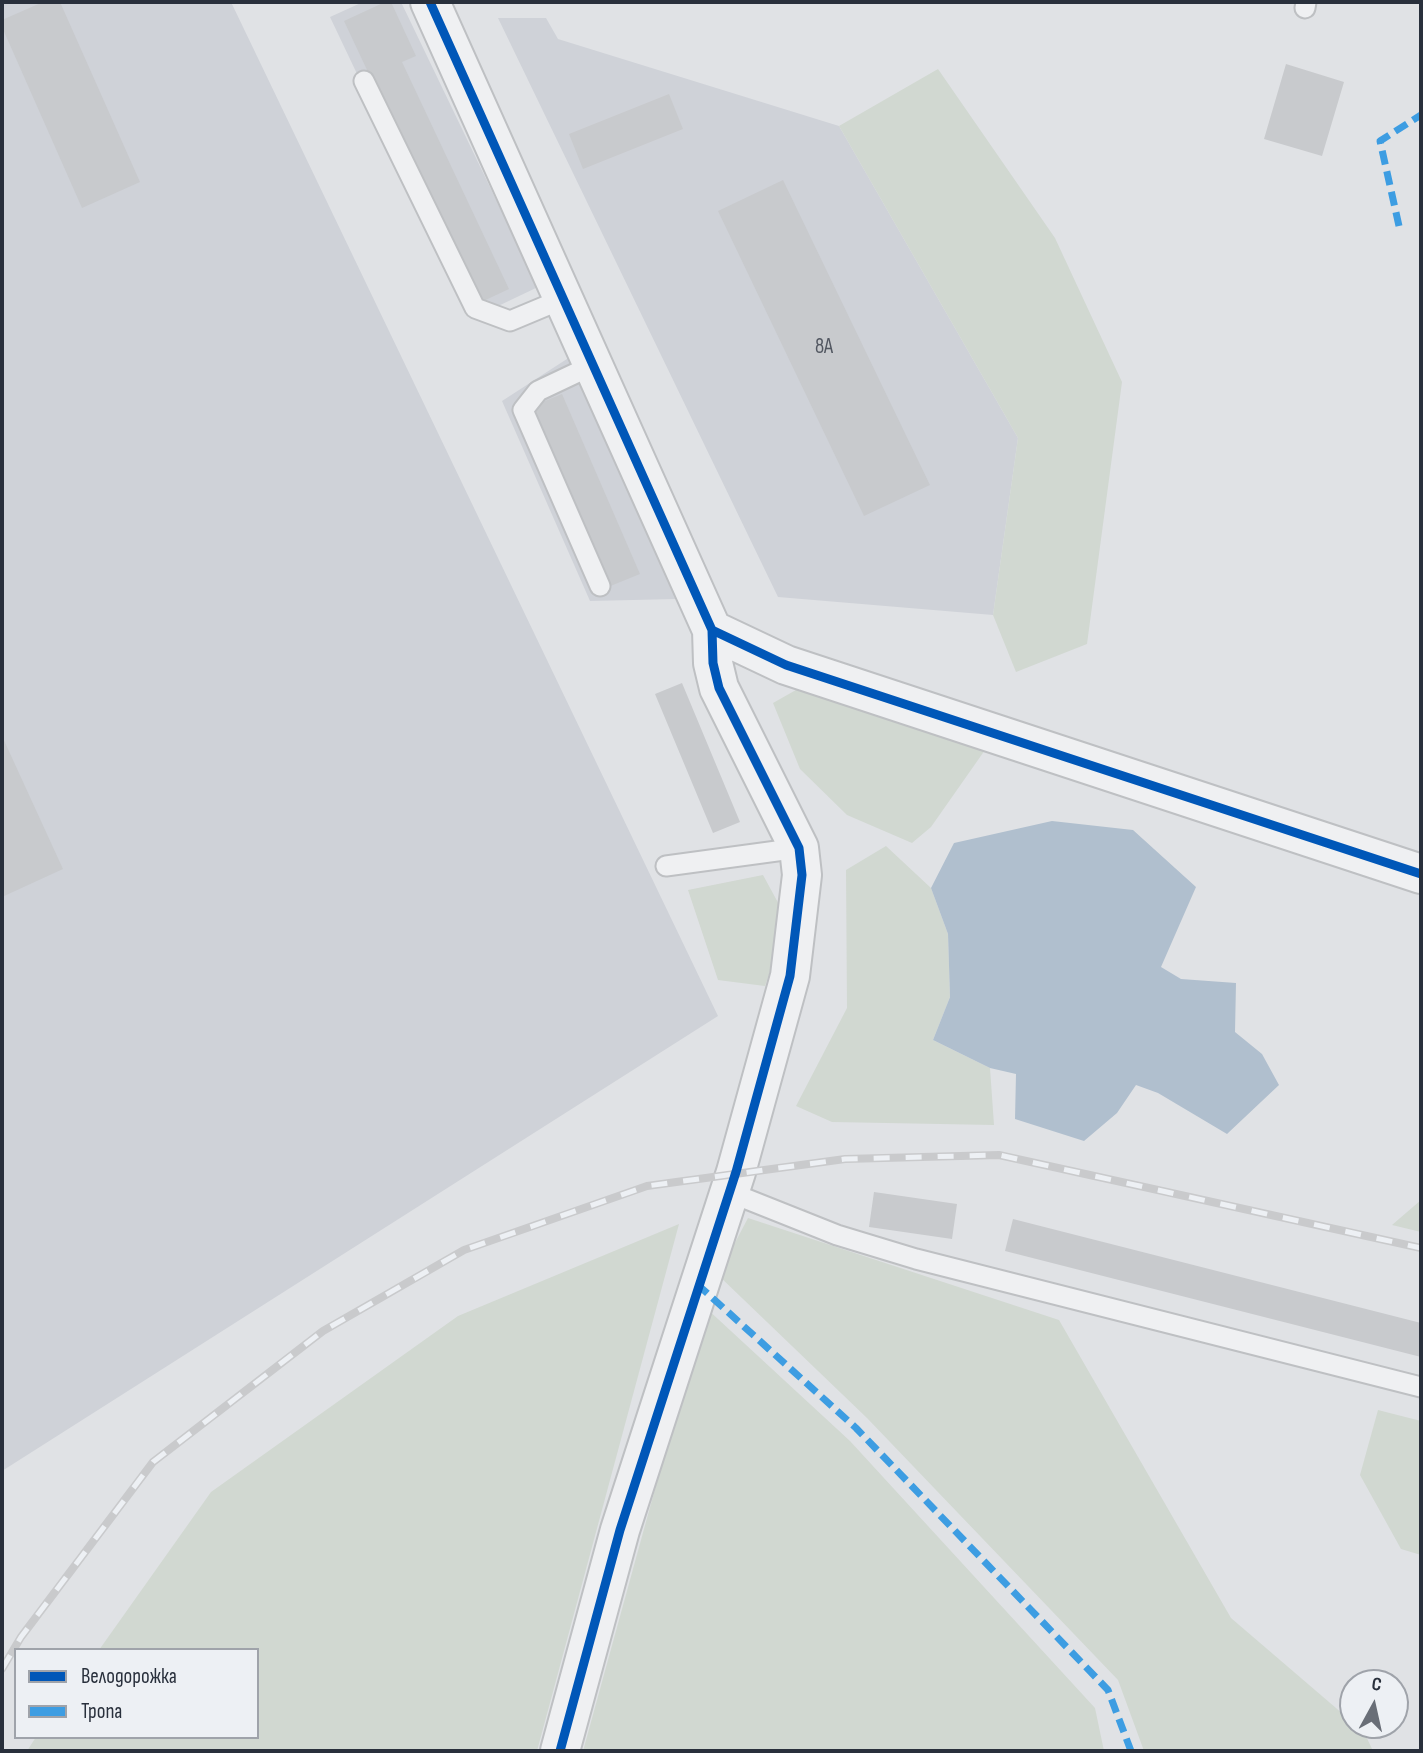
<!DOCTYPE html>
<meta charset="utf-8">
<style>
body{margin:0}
#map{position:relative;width:1423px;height:1753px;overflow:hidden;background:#e0e2e5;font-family:"Sofia Sans Condensed",sans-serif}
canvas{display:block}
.frame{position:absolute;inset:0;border:4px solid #29303c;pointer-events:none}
.legend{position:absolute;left:14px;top:1648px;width:245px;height:91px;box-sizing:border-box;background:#edf0f4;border:2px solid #9fa3aa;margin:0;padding:9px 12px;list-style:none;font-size:21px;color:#29303c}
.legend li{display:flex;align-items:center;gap:14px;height:35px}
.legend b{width:35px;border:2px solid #9fa3aa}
.north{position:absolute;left:1339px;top:1669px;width:70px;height:70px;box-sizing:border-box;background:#edf0f4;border:2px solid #9fa3aa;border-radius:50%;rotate:8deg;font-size:19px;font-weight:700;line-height:28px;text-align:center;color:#29303c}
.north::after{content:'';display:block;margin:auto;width:24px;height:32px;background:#696e77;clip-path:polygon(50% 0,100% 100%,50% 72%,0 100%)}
</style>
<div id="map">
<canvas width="1423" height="1753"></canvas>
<div class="frame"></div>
<ul class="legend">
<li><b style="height:9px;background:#0057b8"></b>Велодорожка</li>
<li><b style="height:9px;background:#3d9de2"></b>Тропа</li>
</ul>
<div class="north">С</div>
</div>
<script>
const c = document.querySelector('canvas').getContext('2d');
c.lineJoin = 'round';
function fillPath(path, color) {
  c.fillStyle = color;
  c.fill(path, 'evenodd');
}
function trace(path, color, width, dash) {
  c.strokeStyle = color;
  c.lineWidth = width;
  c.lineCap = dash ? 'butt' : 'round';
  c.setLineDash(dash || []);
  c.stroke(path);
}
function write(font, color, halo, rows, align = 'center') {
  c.font = font + ' "Sofia Sans Condensed",sans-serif';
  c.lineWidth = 5;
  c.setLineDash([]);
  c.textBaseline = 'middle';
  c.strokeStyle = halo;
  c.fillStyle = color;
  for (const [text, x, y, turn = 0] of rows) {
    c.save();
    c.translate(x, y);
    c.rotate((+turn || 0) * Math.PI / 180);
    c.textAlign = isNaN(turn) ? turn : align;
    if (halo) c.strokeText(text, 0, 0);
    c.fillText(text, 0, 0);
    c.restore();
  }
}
fillPath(new Path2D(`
 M 2,2 L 231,2 L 718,1016 L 2,1471 Z
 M 363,2 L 401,2 L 538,287 L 473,318 L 330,17 Z
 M 498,18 L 546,18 L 558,39 L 839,126 L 1018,438 L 993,615 L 778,597 Z
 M 570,357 L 676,599 L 590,601 L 502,401 Z`), '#cfd2d8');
fillPath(new Path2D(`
 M 938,69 L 1055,238 L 1122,382 L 1087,644 L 1016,672 L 993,615 L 1018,438 L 839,126 Z
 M 803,686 L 985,750 L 931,827 L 912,843 L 847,815 L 800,769 L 773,703 Z
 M 886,846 L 931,888 L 948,934 L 950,997 L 933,1040 L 990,1068 L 994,1125 L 832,1122 L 796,1106 L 847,1008 L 846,870 Z
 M 763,875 L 788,921 L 765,986 L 718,980 L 688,890 Z
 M 1421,1200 L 1421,1232 L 1392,1225 Z
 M 748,1218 L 1059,1320 L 1231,1618 L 1364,1732 L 1373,1751 L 1144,1751 L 1118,1680 L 867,1418 L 718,1275 Z
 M 679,1224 L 537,1751 L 27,1751 L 36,1737 L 257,1737 L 257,1650 L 99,1650 L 211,1492 L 458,1316 Z
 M 705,1307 L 850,1441 L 1095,1708 L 1104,1751 L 583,1751 Z
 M 1378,1410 L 1421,1421 L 1421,1555 L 1401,1549 L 1360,1475 Z`), '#d1d8d1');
fillPath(new Path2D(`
 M 1052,821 L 1133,830 L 1196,887 L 1161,967 L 1181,979 L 1236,983 L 1235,1032 L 1262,1054 L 1279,1085 L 1227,1134 L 1158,1093 L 1136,1085 L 1117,1113 L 1084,1141 L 1015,1119 L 1016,1074 L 990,1068 L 933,1040 L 950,997 L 948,934 L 931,888 L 954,843 Z`), '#b0bfce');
fillPath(new Path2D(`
 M 43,2 L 60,2 L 140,182 L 82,208 L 2,27 L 2,20 Z
 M 385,2 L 391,2 L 416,56 L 402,62 L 509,289 L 477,304 L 344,21 Z
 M 1286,64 L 1344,82 L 1322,156 L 1264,139 Z
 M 669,94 L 683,129 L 583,169 L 569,134 Z
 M 783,180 L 930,485 L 864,516 L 718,211 Z
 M 562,394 L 640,574 L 608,587 L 530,407 Z
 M 682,683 L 740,822 L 713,833 L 655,694 Z
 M 2,736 L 63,869 L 2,897 Z
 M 874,1192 L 957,1204 L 952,1239 L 869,1227 Z
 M 1013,1219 L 1421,1323 L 1421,1357 L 1005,1251 Z`), '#c8cacd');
const service = new Path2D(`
 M 1305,8 L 1306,2
 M 364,81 L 475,308 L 510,321 L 565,298
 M 595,364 L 538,391 L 523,410 L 600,586
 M 666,866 L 799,848
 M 729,1192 L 837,1235 L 916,1259 L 1421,1387`);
const minor = new Path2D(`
 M 430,2 L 712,630 L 786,665 L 1421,874
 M 560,1751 L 620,1530 L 736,1172 L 790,976 L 802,875 L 799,848 L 719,688 L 713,663 L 712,630`);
trace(service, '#bec0c3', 23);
trace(minor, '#bec0c3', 42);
trace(service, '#eff0f2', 19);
trace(minor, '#eff0f2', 38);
const rail = new Path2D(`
 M 2,1669 L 21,1637 L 153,1462 L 323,1331 L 464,1250 L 647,1186 L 845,1159 L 999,1155 L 1421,1248`);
trace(rail, '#c9cacc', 8);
trace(rail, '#edf0f4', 5, [16]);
trace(new Path2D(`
 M 1399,226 L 1380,141 L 1421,115
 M 697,1284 L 856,1428 L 1108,1690 L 1131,1751`), '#3d9de2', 7, [14, 7]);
trace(new Path2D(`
 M 430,2 L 712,630 L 786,665 L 1421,874
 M 560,1751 L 620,1530 L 736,1172 L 790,976 L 802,875 L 799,848 L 719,688 L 713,663 L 712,630`), '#0057b8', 9);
write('21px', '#525761', null, [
 ["8А",824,348]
]);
</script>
